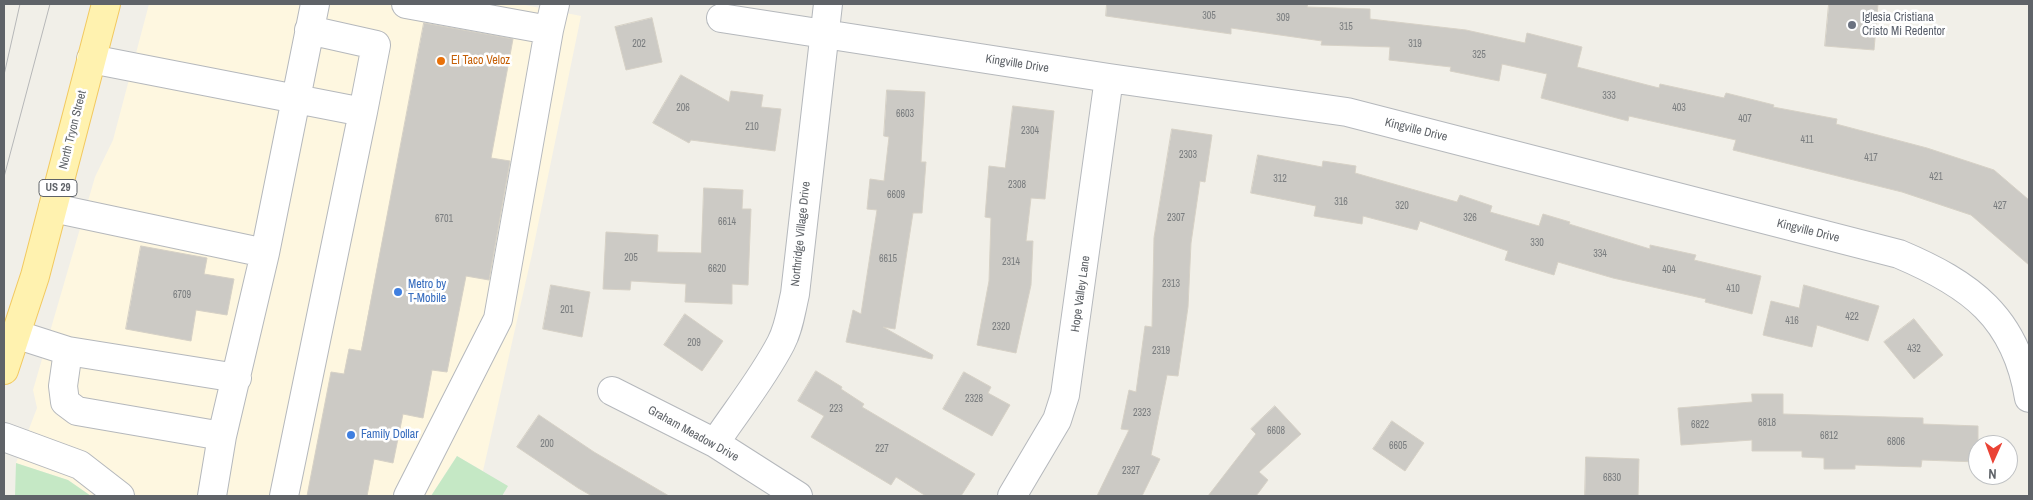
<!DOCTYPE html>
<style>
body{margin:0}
#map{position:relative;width:2033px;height:500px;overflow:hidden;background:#f1efe8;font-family:"Archivo Narrow",sans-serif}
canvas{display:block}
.frame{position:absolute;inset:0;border:5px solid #5f6368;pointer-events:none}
.north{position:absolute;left:1968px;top:435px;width:50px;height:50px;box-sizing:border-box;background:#fff;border:1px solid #bfc1c3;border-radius:50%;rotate:182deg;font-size:14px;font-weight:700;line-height:20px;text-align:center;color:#5f6368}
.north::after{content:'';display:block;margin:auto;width:18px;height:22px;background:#ea4335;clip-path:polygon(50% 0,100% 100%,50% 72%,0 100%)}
</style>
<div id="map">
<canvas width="2033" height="500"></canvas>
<div class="frame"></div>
<div class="north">N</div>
</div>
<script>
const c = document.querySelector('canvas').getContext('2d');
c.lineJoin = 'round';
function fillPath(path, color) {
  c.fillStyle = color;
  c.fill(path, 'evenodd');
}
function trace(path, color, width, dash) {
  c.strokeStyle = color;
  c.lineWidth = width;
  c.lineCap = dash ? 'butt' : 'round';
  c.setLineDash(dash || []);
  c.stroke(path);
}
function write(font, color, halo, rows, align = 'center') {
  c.font = font + ' "Archivo Narrow",sans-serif';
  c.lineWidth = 5;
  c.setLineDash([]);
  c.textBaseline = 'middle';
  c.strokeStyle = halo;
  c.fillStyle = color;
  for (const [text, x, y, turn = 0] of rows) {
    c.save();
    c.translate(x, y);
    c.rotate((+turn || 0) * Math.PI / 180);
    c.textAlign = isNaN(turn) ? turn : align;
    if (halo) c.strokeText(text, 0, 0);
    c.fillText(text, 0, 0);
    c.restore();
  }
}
fillPath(new Path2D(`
 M 149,4 L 520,4 L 581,16 L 532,254 L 483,471 L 457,456 L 431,496 L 91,496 L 68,480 L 16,463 L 37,408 L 33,390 L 95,177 L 113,140 Z`), '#fef7e0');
fillPath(new Path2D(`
 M 457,456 L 508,486 L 502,496 L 431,496 Z
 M 16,463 L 68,480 L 91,496 L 15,496 Z`), '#c5e8c5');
const building = new Path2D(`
 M 1107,4 L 1308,4 L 1307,7 L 1370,9 L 1370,19 L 1466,30 L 1525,43 L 1527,33 L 1582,47 L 1577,67 L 1659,88 L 1660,84 L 1724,98 L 1726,93 L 1774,105 L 1773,107 L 1837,119 L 1836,124 L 1927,148 L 1994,170 L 2029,200 L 2029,265 L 1971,215 L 1902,192 L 1733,150 L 1736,140 L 1629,116 L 1628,121 L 1541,98 L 1547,74 L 1502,64 L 1499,81 L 1450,71 L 1451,67 L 1389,60 L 1390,47 L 1321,45 L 1322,41 L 1231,28 L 1231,34 L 1106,16 Z
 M 1829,4 L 1878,4 L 1874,50 L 1825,46 Z
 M 652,18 L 662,62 L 626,70 L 615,27 Z
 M 424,23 L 513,39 L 491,158 L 510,161 L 489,280 L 466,276 L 447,372 L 432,370 L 423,418 L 403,414 L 393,463 L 374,459 L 367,496 L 307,496 L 331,372 L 344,374 L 349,349 L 361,351 Z
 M 681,75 L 729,102 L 731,91 L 763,95 L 761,107 L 781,109 L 775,151 L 691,140 L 689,143 L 653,123 Z
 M 887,90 L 925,92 L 921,162 L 926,162 L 922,213 L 913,213 L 895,329 L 883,327 L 933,355 L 932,359 L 846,342 L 853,310 L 861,314 L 877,210 L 867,209 L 870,179 L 884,181 L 889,137 L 884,136 Z
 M 1013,106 L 1054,111 L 1045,199 L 1031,198 L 1026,241 L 1033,241 L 1031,285 L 1016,353 L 977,345 L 989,281 L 991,218 L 985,217 L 989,166 L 1005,168 Z
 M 1172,129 L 1212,135 L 1205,182 L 1200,181 L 1191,243 L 1188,307 L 1178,376 L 1167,375 L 1151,455 L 1160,459 L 1142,496 L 1097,496 L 1129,430 L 1121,429 L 1129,390 L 1136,392 L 1145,326 L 1152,327 L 1154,238 Z
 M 1258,155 L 1322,167 L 1323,161 L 1356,166 L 1355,173 L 1457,202 L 1460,195 L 1492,206 L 1490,212 L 1539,226 L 1543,214 L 1570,222 L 1569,224 L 1650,249 L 1650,245 L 1696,255 L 1694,260 L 1761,276 L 1752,314 L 1705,302 L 1706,299 L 1613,278 L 1558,262 L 1554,275 L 1505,260 L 1508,251 L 1420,221 L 1417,230 L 1363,216 L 1362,224 L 1314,216 L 1316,206 L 1251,193 Z
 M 704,188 L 743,190 L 742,209 L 751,209 L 748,285 L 732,284 L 732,304 L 685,302 L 686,284 L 631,281 L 630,290 L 603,289 L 606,232 L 658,235 L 657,252 L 701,253 Z
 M 141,246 L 207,258 L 204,274 L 234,279 L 227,315 L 196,310 L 191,341 L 126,329 Z
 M 551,285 L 590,292 L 582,337 L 543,329 Z
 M 1804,285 L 1879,306 L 1868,341 L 1817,325 L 1812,347 L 1763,335 L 1771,301 L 1799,308 Z
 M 685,314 L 723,341 L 702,371 L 664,345 Z
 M 1914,319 L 1943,355 L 1914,379 L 1884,342 Z
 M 816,371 L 842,387 L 841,389 L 864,404 L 862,407 L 975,474 L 961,496 L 926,496 L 896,477 L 891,485 L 811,437 L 824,416 L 798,401 Z
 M 964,372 L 991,387 L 988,393 L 1010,405 L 992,436 L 943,409 Z
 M 1752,394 L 1783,394 L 1783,414 L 1923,418 L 1923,424 L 1978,426 L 1978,462 L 1922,460 L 1921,467 L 1855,465 L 1855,469 L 1824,469 L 1824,458 L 1802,457 L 1802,451 L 1752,451 L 1752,440 L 1681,445 L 1678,408 L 1752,402 Z
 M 1275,406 L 1301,434 L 1259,472 L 1268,480 L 1256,496 L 1208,496 L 1256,434 L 1251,429 Z
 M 539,415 L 594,452 L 669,496 L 592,496 L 578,488 L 517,447 Z
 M 1392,421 L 1424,443 L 1405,471 L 1373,449 Z
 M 1586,457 L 1639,459 L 1638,496 L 1585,496 Z`);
fillPath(building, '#cccac5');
trace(building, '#d6d1c6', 1);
const minor = new Path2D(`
 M 406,4 L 549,30 L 555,4
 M 721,18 L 1109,78 L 1347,112 L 1899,254 C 1970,284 2016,317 2029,398
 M 309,30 L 376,45 L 363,112
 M 91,59 L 363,112 L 284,496
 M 53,208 L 265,253 L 315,4
 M 15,334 L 68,351 L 63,386 L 65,402 L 77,411 L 222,436 L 212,496
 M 68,351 L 237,378
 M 612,391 L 715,443 L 798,496
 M 222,436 L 265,253
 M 4,437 L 80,465 L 120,496
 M 715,443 C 737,410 763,378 781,343 C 789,328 791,311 795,294 L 828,4
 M 408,496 L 498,319 L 549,30
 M 1012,496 L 1057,420 L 1065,395 L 1109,78`);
const major = new Path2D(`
 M 4,370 L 35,276 L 106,4`);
trace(minor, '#b5b8bc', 30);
trace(major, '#f2c960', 30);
trace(minor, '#fff', 28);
trace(major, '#fff2af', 28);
trace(new Path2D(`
 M 4,75 L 20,4
 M 4,177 L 50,4`), '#b6b7b8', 1);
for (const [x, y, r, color] of [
 [1852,25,5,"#6b7280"],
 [441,61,5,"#e8710a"],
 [398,292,5,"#3f7fe0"],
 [351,435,5,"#3f7fe0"]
]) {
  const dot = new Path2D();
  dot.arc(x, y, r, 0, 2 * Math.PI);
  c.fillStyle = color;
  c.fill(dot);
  trace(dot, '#fff', 2);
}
write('10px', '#7a7d7f', null, [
 ["305",1209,16],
 ["309",1283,18],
 ["315",1346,27],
 ["202",639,44],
 ["319",1415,44],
 ["325",1479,55],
 ["333",1609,96],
 ["206",683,108],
 ["403",1679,108],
 ["6603",905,114],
 ["407",1745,119],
 ["210",752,127],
 ["2304",1030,131],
 ["411",1807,140],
 ["2303",1188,155],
 ["417",1871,158],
 ["421",1936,177],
 ["312",1280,179],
 ["2308",1017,185],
 ["6609",896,195],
 ["316",1341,202],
 ["320",1402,206],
 ["427",2000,206],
 ["2307",1176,218],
 ["326",1470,218],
 ["6701",444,219],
 ["6614",727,222],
 ["330",1537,243],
 ["334",1600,254],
 ["205",631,258],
 ["6615",888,259],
 ["2314",1011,262],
 ["6620",717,269],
 ["404",1669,270],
 ["2313",1171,284],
 ["410",1733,289],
 ["6709",182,295],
 ["201",567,310],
 ["422",1852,317],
 ["416",1792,321],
 ["2320",1001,327],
 ["209",694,343],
 ["432",1914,349],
 ["2319",1161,351],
 ["2328",974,399],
 ["223",836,409],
 ["2323",1142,413],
 ["6818",1767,423],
 ["6822",1700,425],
 ["6608",1276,431],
 ["6812",1829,436],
 ["6806",1896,442],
 ["200",547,444],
 ["6605",1398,446],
 ["227",882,449],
 ["2327",1131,471],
 ["6830",1612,478]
]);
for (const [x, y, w] of [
 [58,188,38]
]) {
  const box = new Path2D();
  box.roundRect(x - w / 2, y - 8.5, w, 17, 4);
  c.fillStyle = '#fff';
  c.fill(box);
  trace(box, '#5f6368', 1);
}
write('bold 11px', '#5f6368', null, [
 ["US 29",58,188]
]);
write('12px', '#5b616d', '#fff', [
 ["Iglesia Cristiana",1862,18],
 ["Cristo Mi Redentor",1862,32]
], 'left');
write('12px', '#c56008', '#fff', [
 ["El Taco Veloz",451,61]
], 'left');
write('12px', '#5f6368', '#fff', [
 ["Kingville Drive",1017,64,9],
 ["North Tryon Street",73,130,-76],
 ["Kingville Drive",1416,130,14],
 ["Kingville Drive",1808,231,14],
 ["Northridge Village Drive",801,234,-84],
 ["Hope Valley Lane",1081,294,-82],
 ["Graham Meadow Drive",693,434,29]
]);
write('12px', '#366cbe', '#fff', [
 ["Metro by",408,285],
 ["T-Mobile",408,299],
 ["Family Dollar",361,435]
], 'left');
</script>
